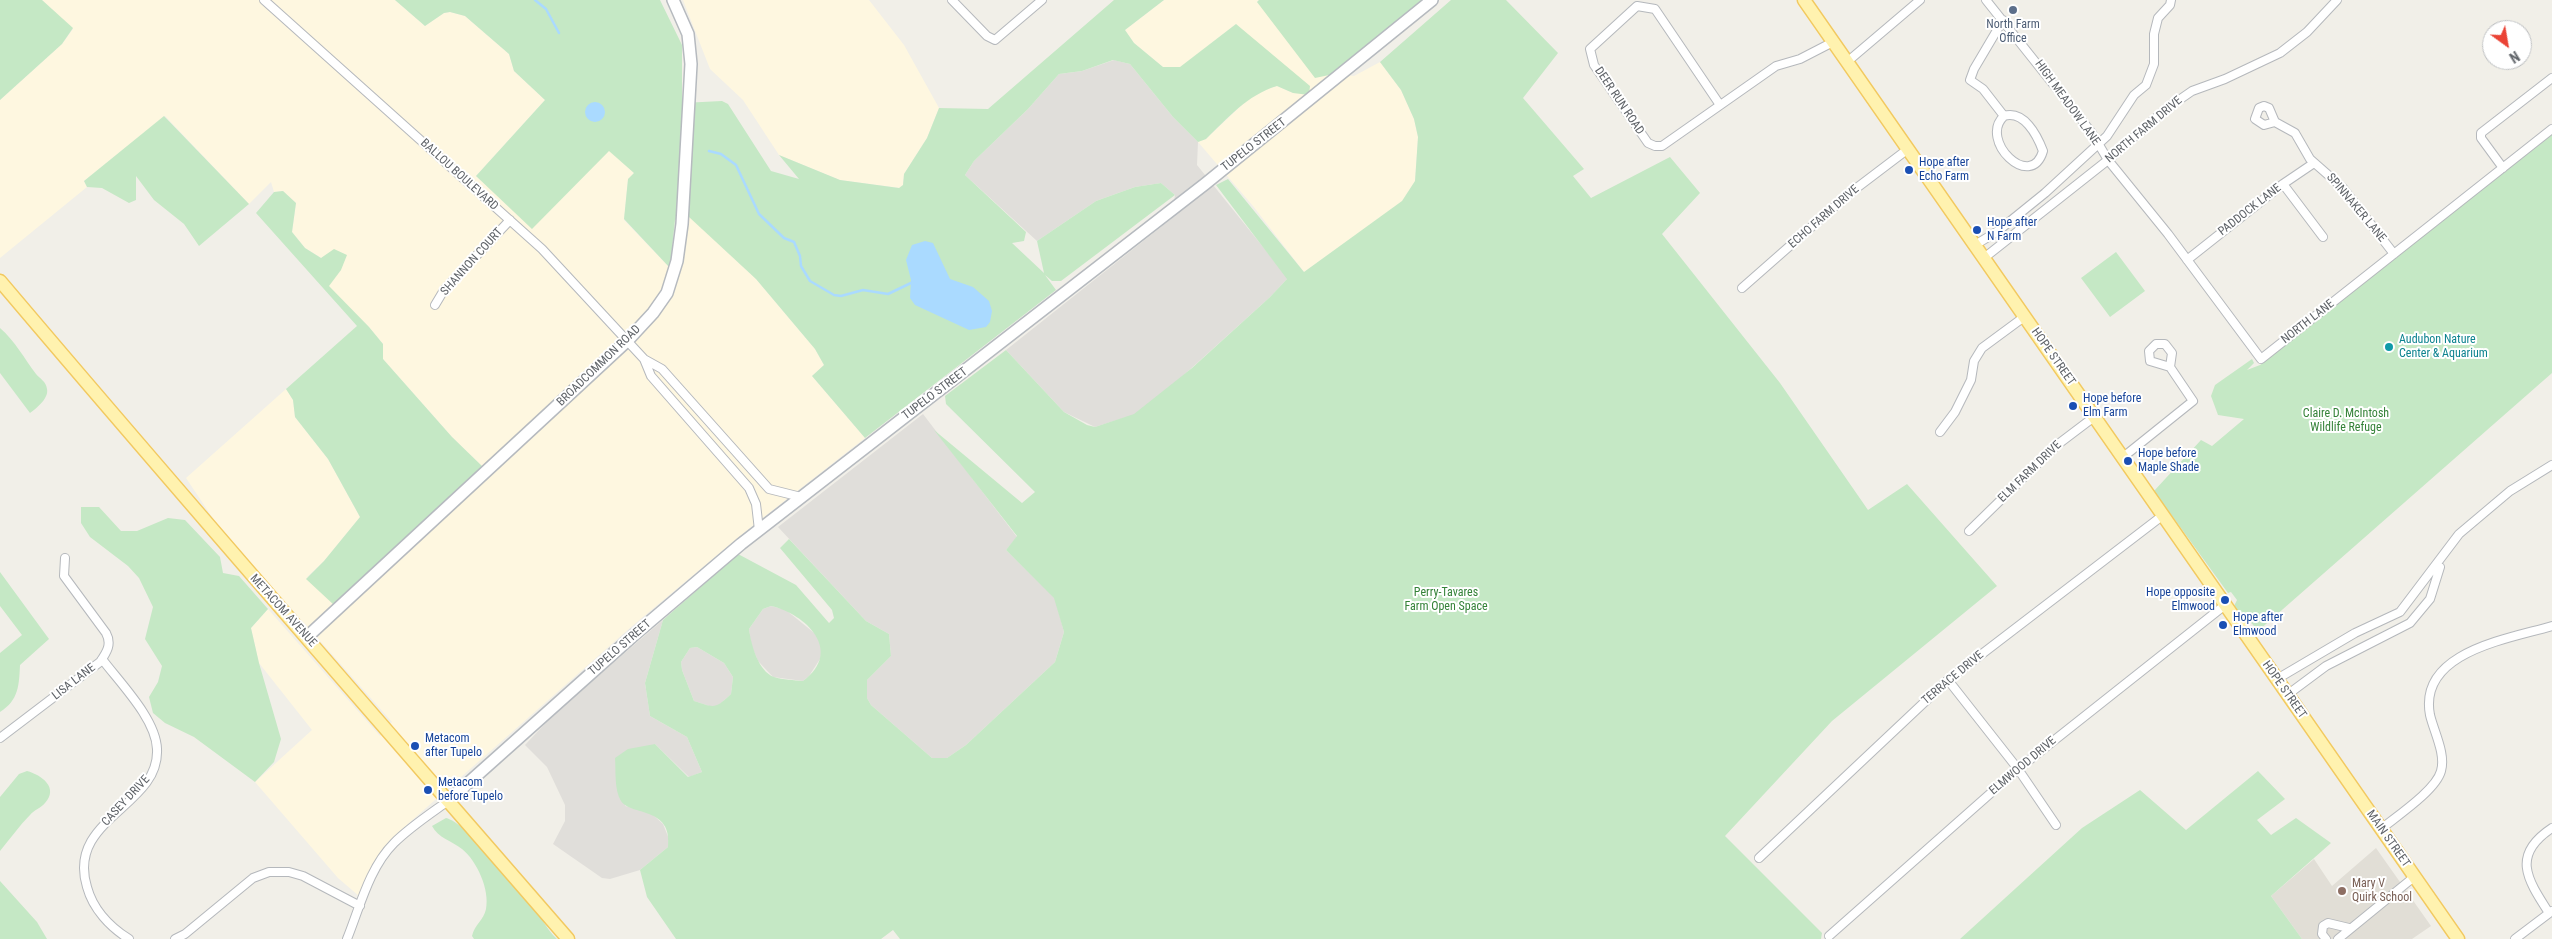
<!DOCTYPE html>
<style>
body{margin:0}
#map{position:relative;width:2552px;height:939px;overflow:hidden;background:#f1efe8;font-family:"Roboto Condensed",sans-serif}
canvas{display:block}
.north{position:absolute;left:2482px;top:20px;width:50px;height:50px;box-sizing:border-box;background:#fff;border:1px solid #bfc1c3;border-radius:50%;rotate:148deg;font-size:14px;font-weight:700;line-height:20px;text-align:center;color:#5f6368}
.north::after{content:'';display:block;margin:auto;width:18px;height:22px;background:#ea4335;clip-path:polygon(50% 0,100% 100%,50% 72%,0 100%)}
</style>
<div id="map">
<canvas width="2552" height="939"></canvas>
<div class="north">N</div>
</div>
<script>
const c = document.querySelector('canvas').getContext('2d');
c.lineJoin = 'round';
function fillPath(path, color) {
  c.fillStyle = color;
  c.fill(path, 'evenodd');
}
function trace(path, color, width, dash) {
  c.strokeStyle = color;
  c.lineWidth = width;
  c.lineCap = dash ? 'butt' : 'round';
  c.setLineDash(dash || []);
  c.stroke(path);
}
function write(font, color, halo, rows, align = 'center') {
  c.font = font + ' "Roboto Condensed",sans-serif';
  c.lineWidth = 4;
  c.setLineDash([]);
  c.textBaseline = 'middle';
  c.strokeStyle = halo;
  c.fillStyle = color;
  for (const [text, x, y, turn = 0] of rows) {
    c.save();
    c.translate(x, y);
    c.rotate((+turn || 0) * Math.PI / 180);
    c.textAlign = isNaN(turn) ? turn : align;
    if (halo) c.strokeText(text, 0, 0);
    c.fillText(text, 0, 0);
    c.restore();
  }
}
fillPath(new Path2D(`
 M 42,0 L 395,0 L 425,26 L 444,13 L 450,12 L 465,16 L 509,54 L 514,71 L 545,100 L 476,176 L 532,228 L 609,150 L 634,173 L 628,179 L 624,220 L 670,268 L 681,269 L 689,216 L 756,279 L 815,349 L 824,365 L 812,376 L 865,438 L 746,531 L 631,627 L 401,830 L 383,852 L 359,896 L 338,878 L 255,782 L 312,730 L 259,663 L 251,628 L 268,609 L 380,736 L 392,722 L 218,526 L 186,478 L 286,389 L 293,400 L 295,417 L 328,459 L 360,517 L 324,561 L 306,578 L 483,467 L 452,437 L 383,359 L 383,344 L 369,327 L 328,286 L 341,270 L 305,248 L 292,232 L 296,203 L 283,191 L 274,192 L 271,182 L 249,204 L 165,116 L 84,181 L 87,187 L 0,258 L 0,100 L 62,44 L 73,29 Z
 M 683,0 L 869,0 L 904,45 L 939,108 L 927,138 L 904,174 L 903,185 L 900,188 L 840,180 L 779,155 L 743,100 L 710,69 Z
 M 1164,0 L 1259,0 L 1257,2 L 1334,74 L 1354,76 L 1380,62 L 1401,90 L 1414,119 L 1418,137 L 1415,181 L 1402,202 L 1304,272 L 1253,206 L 1198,142 L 1206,139 L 1246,101 L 1260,91 L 1277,86 L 1293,93 L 1236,24 L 1180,68 L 1163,67 L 1134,43 L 1125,30 Z`), '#fef7e0');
fillPath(new Path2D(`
 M 1114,60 L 1130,64 L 1173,117 L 1198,142 L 1197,165 L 1288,278 L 1270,297 L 1143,412 L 1095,427 L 1064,412 L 1006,350 L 1171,219 L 1175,195 L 1161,183 L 1135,187 L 1096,201 L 1037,241 L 965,175 L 974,161 L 1028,109 L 1059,74 L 1082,71 Z
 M 923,414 L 1017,537 L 1006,550 L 1055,598 L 1064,632 L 1055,662 L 966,745 L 947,758 L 932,758 L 871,705 L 867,698 L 867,680 L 891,656 L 889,634 L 866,621 L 778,527 Z
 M 771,606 L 786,610 L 818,636 L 822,651 L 820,659 L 809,676 L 803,681 L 773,677 L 758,661 L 751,645 L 749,629 L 763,609 Z
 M 663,620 L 645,683 L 650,716 L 687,737 L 702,772 L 689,777 L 655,744 L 625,806 L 650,812 L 663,824 L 669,839 L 668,847 L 640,870 L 610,879 L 602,878 L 553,844 L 565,821 L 565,805 L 547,767 L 525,745 L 555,713 Z
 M 697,647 L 724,663 L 733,677 L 731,694 L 718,706 L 712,707 L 694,701 L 682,670 L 681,662 L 690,648 Z`), '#e0deda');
fillPath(new Path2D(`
 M 2376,848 L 2431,926 L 2412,939 L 2302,939 L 2271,896 L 2314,859 L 2332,886 Z`), '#e1ded6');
fillPath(new Path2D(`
 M 0,0 L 42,0 L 73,28 L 62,44 L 0,100 Z
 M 395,0 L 660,0 L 682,45 L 682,103 L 722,101 L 728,104 L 771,171 L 799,179 L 779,155 L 840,180 L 899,188 L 903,185 L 904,174 L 927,138 L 939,108 L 988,109 L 1114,0 L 1164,0 L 1125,30 L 1134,43 L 1163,67 L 1180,67 L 1236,24 L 1310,86 L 1309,95 L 1293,93 L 1277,86 C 1247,95 1228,118 1206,139 L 1198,142 L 1173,117 L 1130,64 L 1113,60 L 1082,71 L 1059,74 L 1028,109 L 974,161 L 965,175 L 1026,232 L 1024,241 L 1012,243 L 1044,273 L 1037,241 L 1096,201 L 1135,187 L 1161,183 L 1175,195 L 1061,281 L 1052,281 L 1045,275 L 1056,290 L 865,438 L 812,376 L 824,365 L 815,349 L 756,279 L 689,217 L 675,220 L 670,268 L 624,219 L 628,179 L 634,173 L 609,151 L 532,229 L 476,176 L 545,100 L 514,71 L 509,54 L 465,16 L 450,12 L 444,13 L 425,26 Z
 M 1259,0 L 1422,0 L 1334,74 L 1315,78 L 1257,2 Z
 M 1451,0 L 1506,0 L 1558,53 L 1523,98 L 1584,169 L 1573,176 L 1591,198 L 1670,157 L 1700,193 L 1662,234 L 1780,383 L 1868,510 L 1907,484 L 1997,586 L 1832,721 L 1725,836 L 1822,933 L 1821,939 L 900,939 L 893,930 L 881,939 L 676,939 L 647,897 L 640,870 L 668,847 C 673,806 630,816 621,801 C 614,790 616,770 615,758 L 628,749 L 655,744 L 688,777 L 702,772 L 687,737 L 650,716 L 645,683 L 663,620 L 738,554 L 796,585 L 829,623 L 834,618 L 832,610 L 780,548 L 789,539 L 866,621 L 889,634 L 891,656 L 867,680 L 867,698 L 871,705 L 932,758 L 947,758 L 966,745 L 1055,662 L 1064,632 L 1054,598 L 1006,550 L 1017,536 L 934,430 L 1022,503 L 1035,492 L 946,404 L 945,396 L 1006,350 L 1064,412 L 1087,425 L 1095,427 L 1134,414 L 1192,368 L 1270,297 L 1287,279 L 1216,185 L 1228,179 L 1304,272 L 1402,201 L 1415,181 L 1418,137 L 1414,119 L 1401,90 L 1380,62 ZM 771,606 C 806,614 844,651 803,681 C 794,680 783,680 774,677 C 758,671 751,644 749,629 L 763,609 ZM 697,647 L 724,663 L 733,677 L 731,694 C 715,709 715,708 694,701 L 682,670 L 681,662 L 690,648 Z
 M 164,116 L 249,204 L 199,246 L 184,224 L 154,200 L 136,176 L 136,200 L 129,203 L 102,188 L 87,187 L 84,181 Z
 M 2552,129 L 2552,373 L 2258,631 C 2251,620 2241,617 2234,606 L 2237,600 L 2231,592 L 2228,593 L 2154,491 L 2201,440 L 2212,446 L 2244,419 L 2218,415 L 2211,396 L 2215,385 L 2252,359 L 2254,363 L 2247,370 L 2260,365 Z
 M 283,191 L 296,203 L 292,232 L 305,248 L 321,258 L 334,249 L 347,255 L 341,270 L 329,286 L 369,327 L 383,344 L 383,359 L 452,437 L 483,467 L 334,605 L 306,579 L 324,561 L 360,517 L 328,459 L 295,417 L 293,400 L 286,389 L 357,326 L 256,213 L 274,192 Z
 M 2116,252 L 2145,291 L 2110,317 L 2081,278 Z
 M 0,328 C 15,341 24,358 36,374 C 40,379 46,381 47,389 C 49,398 37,408 30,413 L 0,373 Z
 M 81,507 L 99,507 L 121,531 L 137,531 L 168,518 L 185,520 L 220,557 L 223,573 L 239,576 L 268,609 L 251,628 L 259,663 L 281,739 L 274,762 L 255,782 L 194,737 L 165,723 L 153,713 L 149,697 L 158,682 L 162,666 L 145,639 L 153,607 L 139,578 L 128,566 L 90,537 L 81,523 Z
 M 0,572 L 49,639 L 20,665 C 19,685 19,700 0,712 L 0,653 L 22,635 L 0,606 Z
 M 27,771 C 42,775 59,788 45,803 C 41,808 34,810 30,815 C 19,826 10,839 0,851 L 0,797 L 19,774 Z
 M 2258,771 L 2285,799 L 2257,820 L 2271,835 L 2296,818 L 2331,843 L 2271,896 L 2302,939 L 1960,939 L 2082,828 L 2140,790 L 2186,830 Z
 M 446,818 C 465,822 518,883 531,901 C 540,914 545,928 557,939 L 474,939 L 472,936 C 474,925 484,920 486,909 C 490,890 477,861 462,849 C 452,841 438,838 432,826 Z
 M 0,881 L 37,922 L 47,939 L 0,939 Z`), '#c5e8c5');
fillPath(new Path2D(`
 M585 112a10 10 0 1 1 20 0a10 10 0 1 1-20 0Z
 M 925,241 L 933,243 L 950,279 L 973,287 L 989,301 L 992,311 L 990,322 L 986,327 L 969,330 L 915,305 L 910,298 L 911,280 L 906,260 L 912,245 Z`), '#aadaff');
trace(new Path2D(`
 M 535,0 L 546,9 L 559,33
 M 709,151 L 721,154 L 736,165 L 759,214 L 784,238 L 794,242 L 800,256 L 801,266 L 810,281 L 834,295 L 841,296 L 863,290 L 888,294 L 911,283`), '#aadaff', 2.5);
const street = new Path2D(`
 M 264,0 L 542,249 L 644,359 L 662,369 L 769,489 L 801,497
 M 952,0 L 987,36 L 995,40 L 1042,0
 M 1986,0 L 2092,133 L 2108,160 L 2168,234 L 2261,359 L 2552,129
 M 2003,20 L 1974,69 L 1970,80 L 1983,89 L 2004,116 C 2024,110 2037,135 2043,151 C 2031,192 1978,140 2004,116
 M 1847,62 L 1920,0
 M 1720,105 L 1655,9 L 1637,6 L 1590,49 L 1594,65 L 1648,143 L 1655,146 L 1662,146 L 1776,66 L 1800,59 L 1833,42
 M 2264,106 L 2269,108 L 2275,122 L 2264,125 L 2255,119 L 2259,108 Z
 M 2275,122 L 2295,133 L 2310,159 L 2343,188 L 2394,254
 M 2503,168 L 2481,138 L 2481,133 L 2552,78
 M 2283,184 L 2323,237
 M 1975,245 L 1998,231 L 2045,193 L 2107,136 L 2134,95 L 2146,85 L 2154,64 L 2154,34 L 2158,18 L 2170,5 L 2171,0
 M 1984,258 L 2108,160 L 2166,109 L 2192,91 L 2225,79 L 2280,53 L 2307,32 L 2337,0
 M 2187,260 L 2283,184 L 2314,163
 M 1742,288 L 1850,193 L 1908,149
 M 435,305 L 444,290 L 510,220
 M 644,359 L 651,376 L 749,488 L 756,504 L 759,530
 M 1940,432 L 1955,412 L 1971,380 L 1974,361 L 1982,348 L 2024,317
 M 2122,458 L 2193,401 L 2170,367 L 2172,353 L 2165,344 L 2156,344 L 2149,351 L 2150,361 L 2170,367
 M 1969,531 L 2057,445 L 2094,417
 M 102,659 C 120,683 156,719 157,749 C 160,807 66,818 87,887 C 93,909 110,927 129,939
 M 2277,679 L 2355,633 L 2400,612 L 2459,534 L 2510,491 L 2552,465
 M 1948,680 L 2018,769 L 2056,825
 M 2287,695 L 2326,666 L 2410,623 L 2430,599 L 2440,567
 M 0,738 L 100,662 C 107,652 112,644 106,633 L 64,576 L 65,558
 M 2381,829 C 2397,816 2436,790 2441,771 C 2446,754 2434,732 2430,715 C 2418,652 2508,639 2552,626
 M 1759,858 L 1948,680 L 2162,516
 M 2549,913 C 2527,879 2511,855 2552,828
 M 1829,936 L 2018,769 L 2225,605
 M 175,939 L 185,934 L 253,878 L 269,872 L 289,872 L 303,876 L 360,906
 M 347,939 C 360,907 369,868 394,843 C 410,827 430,814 448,801
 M 2326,939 L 2322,934 L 2323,926 L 2328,923 L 2349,928
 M 2338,939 L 2414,877
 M 2515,939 L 2552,911`);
const secondary = new Path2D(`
 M 307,637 L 628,340 L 653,313 L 667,293 L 677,261 L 682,224 L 691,64 L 688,34 L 673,0
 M 448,801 L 634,635 L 741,544 L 1205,184 L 1432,0`);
const primary = new Path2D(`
 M 1804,0 L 2458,939
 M 0,281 C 187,502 378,720 568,939`);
trace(street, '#b5b8bc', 10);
trace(secondary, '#b6babf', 14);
trace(primary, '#f2c960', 15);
trace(street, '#fff', 8);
trace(secondary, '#fff', 11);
trace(primary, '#fff2af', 12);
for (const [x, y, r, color] of [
 [2013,10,5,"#5c6f8a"],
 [1909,170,5,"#1a4fb4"],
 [1977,230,5,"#1a4fb4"],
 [2389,347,5,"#0f9aa8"],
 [2073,406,5,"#1a4fb4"],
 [2128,461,5,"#1a4fb4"],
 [2225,600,5,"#1a4fb4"],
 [2223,625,5,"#1a4fb4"],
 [415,746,5,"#1a4fb4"],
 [428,790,5,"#1a4fb4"],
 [2342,891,5,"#8d6e63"]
]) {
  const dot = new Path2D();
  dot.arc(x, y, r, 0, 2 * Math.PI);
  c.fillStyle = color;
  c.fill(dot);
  trace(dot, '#fff', 2);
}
write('12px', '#4e5e75', '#fff', [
 ["North Farm",2013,25],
 ["Office",2013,39]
]);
write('12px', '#5f6368', '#fff', [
 ["DEER RUN ROAD",1619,101,56],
 ["HIGH MEADOW LANE",2067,103,54],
 ["NORTH FARM DRIVE",2144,130,-40],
 ["TUPELO STREET",1254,145,-38],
 ["BALLOU BOULEVARD",459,175,42],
 ["SPINNAKER LANE",2356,208,50],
 ["PADDOCK LANE",2250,210,-38],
 ["ECHO FARM DRIVE",1824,217,-41],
 ["SHANNON COURT",472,262,-48],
 ["NORTH LANE",2308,322,-38],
 ["HOPE STREET",2053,357,55],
 ["BROADCOMMON ROAD",599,366,-44],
 ["TUPELO STREET",935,394,-37],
 ["ELM FARM DRIVE",2030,472,-44],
 ["METACOM AVENUE",283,611,48],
 ["TUPELO STREET",620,648,-41],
 ["TERRACE DRIVE",1953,678,-40],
 ["LISA LANE",74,682,-38],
 ["HOPE STREET",2284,690,55],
 ["ELMWOOD DRIVE",2023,766,-40],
 ["CASEY DRIVE",126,801,-47],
 ["MAIN STREET",2388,839,55]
]);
write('12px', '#164399', '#fff', [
 ["Hope after",1919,163],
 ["Echo Farm",1919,177],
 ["Hope after",1987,223],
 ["N Farm",1987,237],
 ["Hope before",2083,399],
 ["Elm Farm",2083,413],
 ["Hope before",2138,454],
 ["Maple Shade",2138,468],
 ["Hope opposite",2215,593,"right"],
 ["Elmwood",2215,607,"right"],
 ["Hope after",2233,618],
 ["Elmwood",2233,632],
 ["Metacom",425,739],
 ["after Tupelo",425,753],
 ["Metacom",438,783],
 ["before Tupelo",438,797]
], 'left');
write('12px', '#0d838f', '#fff', [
 ["Audubon Nature",2399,340],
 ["Center & Aquarium",2399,354]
], 'left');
write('12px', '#348238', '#fff', [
 ["Claire D. McIntosh",2346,414],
 ["Wildlife Refuge",2346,428],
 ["Perry-Tavares",1446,593],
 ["Farm Open Space",1446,607]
]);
write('12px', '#785e54', '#fff', [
 ["Mary V",2352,884],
 ["Quirk School",2352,898]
], 'left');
</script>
